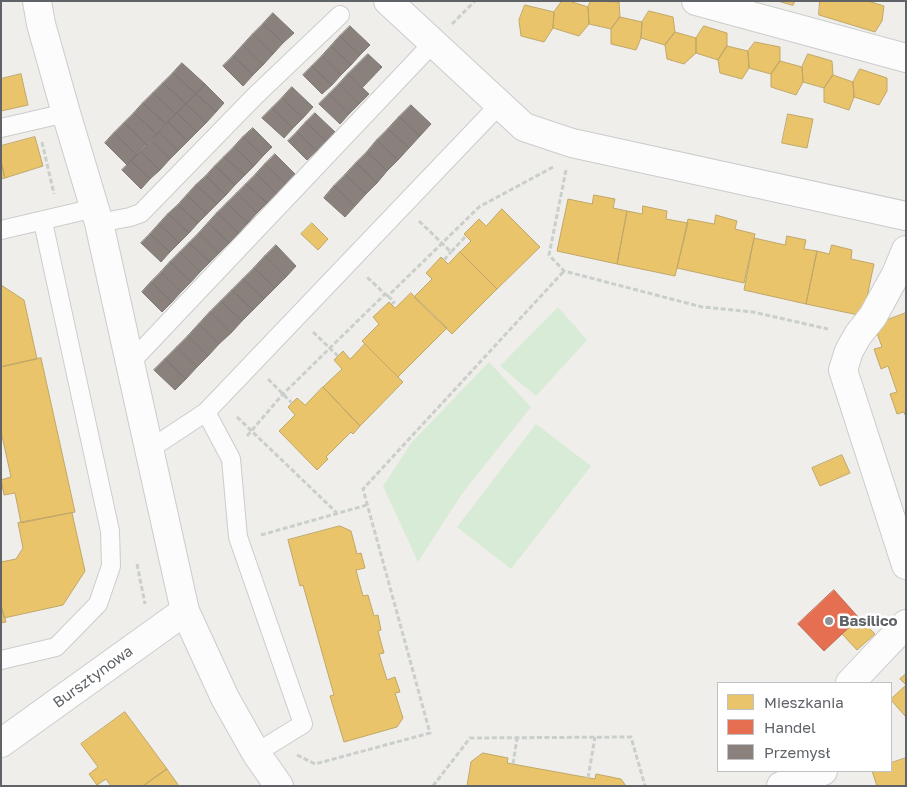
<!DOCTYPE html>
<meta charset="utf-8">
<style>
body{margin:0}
#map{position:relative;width:907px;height:787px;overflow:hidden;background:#efeeea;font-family:"Golos Text",sans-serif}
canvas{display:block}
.frame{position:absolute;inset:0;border:2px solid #5f6368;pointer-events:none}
.legend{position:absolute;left:717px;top:682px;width:175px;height:90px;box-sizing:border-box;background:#fff;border:1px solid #bfc1c3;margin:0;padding:6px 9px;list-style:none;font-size:15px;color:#5f6368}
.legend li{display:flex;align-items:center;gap:10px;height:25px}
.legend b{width:25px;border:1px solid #bfc1c3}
</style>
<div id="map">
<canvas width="907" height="787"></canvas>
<div class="frame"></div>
<ul class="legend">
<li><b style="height:14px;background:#e9c46a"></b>Mieszkania</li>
<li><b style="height:14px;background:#e76f51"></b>Handel</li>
<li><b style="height:14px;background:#8a817c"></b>Przemysł</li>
</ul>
</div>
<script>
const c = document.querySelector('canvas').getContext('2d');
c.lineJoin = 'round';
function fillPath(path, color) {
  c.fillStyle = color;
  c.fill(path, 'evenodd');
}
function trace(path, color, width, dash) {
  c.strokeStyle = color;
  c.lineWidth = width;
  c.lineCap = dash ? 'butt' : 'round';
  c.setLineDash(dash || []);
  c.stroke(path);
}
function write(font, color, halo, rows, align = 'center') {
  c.font = font + ' "Golos Text",sans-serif';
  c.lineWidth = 5;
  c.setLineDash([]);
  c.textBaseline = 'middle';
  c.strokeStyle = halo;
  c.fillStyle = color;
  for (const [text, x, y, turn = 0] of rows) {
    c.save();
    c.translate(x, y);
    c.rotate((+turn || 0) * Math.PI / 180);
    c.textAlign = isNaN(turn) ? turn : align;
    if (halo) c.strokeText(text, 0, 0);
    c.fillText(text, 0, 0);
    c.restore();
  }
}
fillPath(new Path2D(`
 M 558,307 L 587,340 L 536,396 L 500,366 Z
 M 489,362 L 531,407 L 461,495 L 418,562 L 383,486 L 412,442 Z
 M 536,424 L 591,466 L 511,569 L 457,527 Z`), '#d8ebd6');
const homes = new Path2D(`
 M 562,1 L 569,1 L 588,7 L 589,24 L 579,36 L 553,28 L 554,12 Z
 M 591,1 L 619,2 L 620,17 L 611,29 L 589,24 L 588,7 Z
 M 778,1 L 795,1 L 793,5 Z
 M 820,1 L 868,1 L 884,6 L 882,21 L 875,32 L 819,15 Z
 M 525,5 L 554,12 L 553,28 L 544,42 L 521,36 L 519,20 Z
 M 649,11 L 673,17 L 675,32 L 665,45 L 641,38 L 642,22 Z
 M 620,17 L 642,22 L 641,38 L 636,50 L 611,44 L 611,29 Z
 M 704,26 L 727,33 L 727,46 L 718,60 L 696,53 L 696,38 Z
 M 675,32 L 696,38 L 696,53 L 684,64 L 667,59 L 665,45 Z
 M 755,42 L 780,47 L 780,61 L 771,74 L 749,68 L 748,51 Z
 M 727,46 L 748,51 L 749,68 L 742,79 L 720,73 L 718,60 Z
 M 808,54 L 832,61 L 833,75 L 824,88 L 803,82 L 802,67 Z
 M 780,61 L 802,67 L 803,82 L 796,95 L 771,87 L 771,74 Z
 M 860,69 L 887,78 L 887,91 L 879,105 L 854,97 L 853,82 Z
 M 21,74 L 28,105 L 1,111 L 1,79 Z
 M 833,75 L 853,82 L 854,97 L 849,110 L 824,102 L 824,88 Z
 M 788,114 L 813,119 L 807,148 L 782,143 Z
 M 35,137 L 43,166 L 5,178 L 1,162 L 1,146 Z
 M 1,162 L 5,178 L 1,179 Z
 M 594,195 L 615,199 L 613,208 L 627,211 L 617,264 L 557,251 L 568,199 L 592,204 Z
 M 643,206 L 667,211 L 666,219 L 688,223 L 675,276 L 617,264 L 627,211 L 642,214 Z
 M 502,209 L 540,247 L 497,289 L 460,252 L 471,241 L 464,234 L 479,219 L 486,226 Z
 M 716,215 L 737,221 L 735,229 L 755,234 L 744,283 L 677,268 L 688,219 L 714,224 Z
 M 312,223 L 328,239 L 318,250 L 301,234 Z
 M 787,236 L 806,240 L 804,249 L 817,251 L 806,304 L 744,290 L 754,238 L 785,245 Z
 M 832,245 L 852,250 L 851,259 L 874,264 L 863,316 L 806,304 L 817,251 L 829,254 Z
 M 460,252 L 497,289 L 452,334 L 414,297 L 432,279 L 426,273 L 441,257 L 448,264 Z
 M 1,285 L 24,300 L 37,359 L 1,367 Z
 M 411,293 L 447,328 L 398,377 L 362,341 L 379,324 L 373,317 L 389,302 L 395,308 Z
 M 906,313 L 906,417 L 904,412 L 897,414 L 890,394 L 897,392 L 888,366 L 881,369 L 874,349 L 882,347 L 874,325 Z
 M 365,344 L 403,382 L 360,426 L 323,387 L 342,369 L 334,360 L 343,351 L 350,359 Z
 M 41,358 L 75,512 L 21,523 L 15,493 L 4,495 L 1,480 L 11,477 L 1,431 L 1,367 Z
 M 323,387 L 360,426 L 353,434 L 351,432 L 326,457 L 328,459 L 317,470 L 279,431 L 295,415 L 288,407 L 297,398 L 305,405 Z
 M 842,455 L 850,473 L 820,486 L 812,468 Z
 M 72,513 L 85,571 L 63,605 L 4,618 L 1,605 L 1,562 L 16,559 L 23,548 L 18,523 Z
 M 340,526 L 351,531 L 357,554 L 361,553 L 365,568 L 356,570 L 363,596 L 368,595 L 374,616 L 378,615 L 381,630 L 378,631 L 384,653 L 379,654 L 387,680 L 395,677 L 400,692 L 395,693 L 403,718 L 397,727 L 344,742 L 330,696 L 334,695 L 303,585 L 300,586 L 288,540 Z
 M 1,605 L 6,622 L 1,623 Z
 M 859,618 L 875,634 L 857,650 L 842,634 Z
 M 906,674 L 906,717 L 891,700 L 891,699 L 906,685 L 900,679 Z
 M 125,712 L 167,769 L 143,786 L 111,786 L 106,779 L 97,785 L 89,774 L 98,767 L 81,744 Z
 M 483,753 L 508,758 L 507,763 L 595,779 L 596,774 L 621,779 L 626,786 L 467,786 L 471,762 Z
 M 906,758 L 906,786 L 877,786 L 872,771 L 891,771 L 891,763 Z
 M 167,769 L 179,786 L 143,786 Z`);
fillPath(homes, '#e9c46a');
trace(homes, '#c0a769', 1);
const shops = new Path2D(`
 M 834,590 L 859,618 L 824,651 L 798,624 Z`);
fillPath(shops, '#e76f51');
trace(shops, '#be6b58', 1);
const industry = new Path2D(`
 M 273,13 L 294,33 L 283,43 L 263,24 Z
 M 263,24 L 283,43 L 273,54 L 253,34 Z
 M 350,26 L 370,45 L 360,55 L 340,36 Z
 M 253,34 L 273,54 L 263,65 L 243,45 Z
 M 340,36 L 360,55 L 351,65 L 331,46 Z
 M 243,45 L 263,65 L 253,75 L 233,56 Z
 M 331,46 L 351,65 L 341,75 L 322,56 Z
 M 368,54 L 382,67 L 362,88 L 348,74 Z
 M 233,56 L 253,75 L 243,86 L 223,66 Z
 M 322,56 L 341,75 L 332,85 L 312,66 Z
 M 182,63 L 205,84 L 196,94 L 173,73 Z
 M 312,66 L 332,85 L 322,94 L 303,75 Z
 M 173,73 L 196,94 L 186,104 L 163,83 Z
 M 348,74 L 369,94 L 359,104 L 339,84 Z
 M 163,83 L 186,104 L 176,114 L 153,93 Z
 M 205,84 L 224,103 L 216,112 L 196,94 Z
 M 339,84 L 359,104 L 349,114 L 329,94 Z
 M 292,87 L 313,107 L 303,118 L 282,98 Z
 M 153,93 L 176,114 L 166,124 L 143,103 Z
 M 196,94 L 216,112 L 206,123 L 186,104 Z
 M 329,94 L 349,114 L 340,124 L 319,104 Z
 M 282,98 L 303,118 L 293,128 L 272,108 Z
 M 143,103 L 166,124 L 157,134 L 134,113 Z
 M 186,104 L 206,123 L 197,132 L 177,113 Z
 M 411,105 L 431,124 L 420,136 L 399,117 Z
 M 272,108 L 293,128 L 284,138 L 262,118 Z
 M 134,113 L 157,134 L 147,145 L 124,123 Z
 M 177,113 L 197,132 L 188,141 L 168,122 Z
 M 315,113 L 335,132 L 326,141 L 306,122 Z
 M 399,117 L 420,136 L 409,148 L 388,129 Z
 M 168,122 L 188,141 L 178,151 L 159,132 Z
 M 306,122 L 326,141 L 317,151 L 297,132 Z
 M 124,123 L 147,145 L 137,155 L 114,133 Z
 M 253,128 L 272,147 L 263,156 L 243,137 Z
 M 388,129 L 409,148 L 398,160 L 377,140 Z
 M 159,132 L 178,151 L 170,159 L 151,140 Z
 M 297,132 L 317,151 L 307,160 L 288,141 Z
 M 114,133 L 137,155 L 127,165 L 105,143 Z
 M 243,137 L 263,156 L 254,166 L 234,147 Z
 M 151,140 L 170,159 L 160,170 L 140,151 Z
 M 377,140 L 398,160 L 387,171 L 367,152 Z
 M 234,147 L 254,166 L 245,175 L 224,157 Z
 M 140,151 L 160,170 L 150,179 L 131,161 Z
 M 367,152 L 387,171 L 377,183 L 356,163 Z
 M 275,154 L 295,174 L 286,184 L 265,164 Z
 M 224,157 L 245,175 L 235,185 L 215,166 Z
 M 131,161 L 150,179 L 141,189 L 122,170 Z
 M 356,163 L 377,183 L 366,194 L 345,175 Z
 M 265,164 L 286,184 L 277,194 L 256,174 Z
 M 215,166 L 235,185 L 226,195 L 206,176 Z
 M 256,174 L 277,194 L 267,203 L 246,184 Z
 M 345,175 L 366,194 L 355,206 L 334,186 Z
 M 206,176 L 226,195 L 217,204 L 196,185 Z
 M 246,184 L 267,203 L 257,213 L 237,193 Z
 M 196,185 L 217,204 L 207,214 L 187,195 Z
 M 334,186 L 355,206 L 345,217 L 324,198 Z
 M 237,193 L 257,213 L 248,223 L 227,203 Z
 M 187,195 L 207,214 L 198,223 L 178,205 Z
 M 227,203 L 248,223 L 239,233 L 217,213 Z
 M 178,205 L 198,223 L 189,233 L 168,214 Z
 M 217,213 L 239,233 L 229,243 L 208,223 Z
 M 168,214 L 189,233 L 179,243 L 159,224 Z
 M 208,223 L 229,243 L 219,253 L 199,233 Z
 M 159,224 L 179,243 L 170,252 L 150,234 Z
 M 199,233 L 219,253 L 210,262 L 189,243 Z
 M 150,234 L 170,252 L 161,262 L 141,243 Z
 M 189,243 L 210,262 L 200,272 L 180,252 Z
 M 276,245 L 296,266 L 286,277 L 265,256 Z
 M 180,252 L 200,272 L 191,282 L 170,262 Z
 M 265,256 L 286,277 L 275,288 L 254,268 Z
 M 170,262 L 191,282 L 181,292 L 161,272 Z
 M 254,268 L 275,288 L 264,299 L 243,279 Z
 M 161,272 L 181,292 L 172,302 L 151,282 Z
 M 243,279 L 264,299 L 253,310 L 232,290 Z
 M 151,282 L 172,302 L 162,312 L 142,292 Z
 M 232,290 L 253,310 L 242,321 L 221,301 Z
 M 221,301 L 242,321 L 231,333 L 210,312 Z
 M 210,312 L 231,333 L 219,344 L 199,324 Z
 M 199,324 L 219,344 L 208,356 L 188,336 Z
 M 188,336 L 208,356 L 197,367 L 177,347 Z
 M 177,347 L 197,367 L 186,379 L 165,359 Z
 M 165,359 L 186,379 L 175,390 L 154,370 Z`);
fillPath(industry, '#8a817c');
trace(industry, '#7d7876', 1);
const service = new Path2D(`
 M 1,128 L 66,113
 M 99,223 L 130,217 L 141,213 L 255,96 L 340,15
 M 1,230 L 95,208
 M 129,364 L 433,43
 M 206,412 L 231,459 L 238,537 L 303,724 L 256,753
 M 150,449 L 206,412 L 500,104
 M 1,660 L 56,647 L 98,604 L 111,566 L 110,531 L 43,222`);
const minor = new Path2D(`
 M 37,1 L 41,24 L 66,113 L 99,223 L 185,611 L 225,698 L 256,753 L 279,786
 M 388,1 L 524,127 L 572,143 L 906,216
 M 696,1 L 906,58
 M 906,250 L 896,274 L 873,316 L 858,335 L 849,351 L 843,370 L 906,565
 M 850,683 L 906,624
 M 1,743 L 185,611
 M 781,786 L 823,771`);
trace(service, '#cbcccc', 20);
trace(minor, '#cbcccc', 30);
trace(new Path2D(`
 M 452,24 L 475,1
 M 42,142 L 54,194
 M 566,170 L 549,255 L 564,271 L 702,307 L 753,312 L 828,329
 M 419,221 L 451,252 L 466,236
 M 444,260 L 451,252
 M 385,294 L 388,296 L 479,207 L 553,167
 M 388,296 L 394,302 L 392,304
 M 313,332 L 338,356
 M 268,379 L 292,403
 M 237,417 L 337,513
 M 247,436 L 283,394 L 385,294 L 367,277
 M 261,535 L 367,505
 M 137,564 L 145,604
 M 297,755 L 315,764 L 430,733 L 363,489 L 564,271
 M 513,764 L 517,738
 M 588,778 L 595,737
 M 433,786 L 470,738 L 631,737 L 645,786`), '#cacfcc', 3, [5, 2.5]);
trace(service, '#fdfcfc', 18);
trace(minor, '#fdfcfc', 28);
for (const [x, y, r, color] of [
 [829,621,5,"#919496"]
]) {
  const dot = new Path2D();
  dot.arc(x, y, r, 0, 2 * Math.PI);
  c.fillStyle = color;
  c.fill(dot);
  trace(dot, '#fff', 2);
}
write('bold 15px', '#5f6368', '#fff', [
 ["Basilico",839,621]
], 'left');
write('15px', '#5f6368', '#fff', [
 ["Bursztynowa",93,677,-36]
]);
</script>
